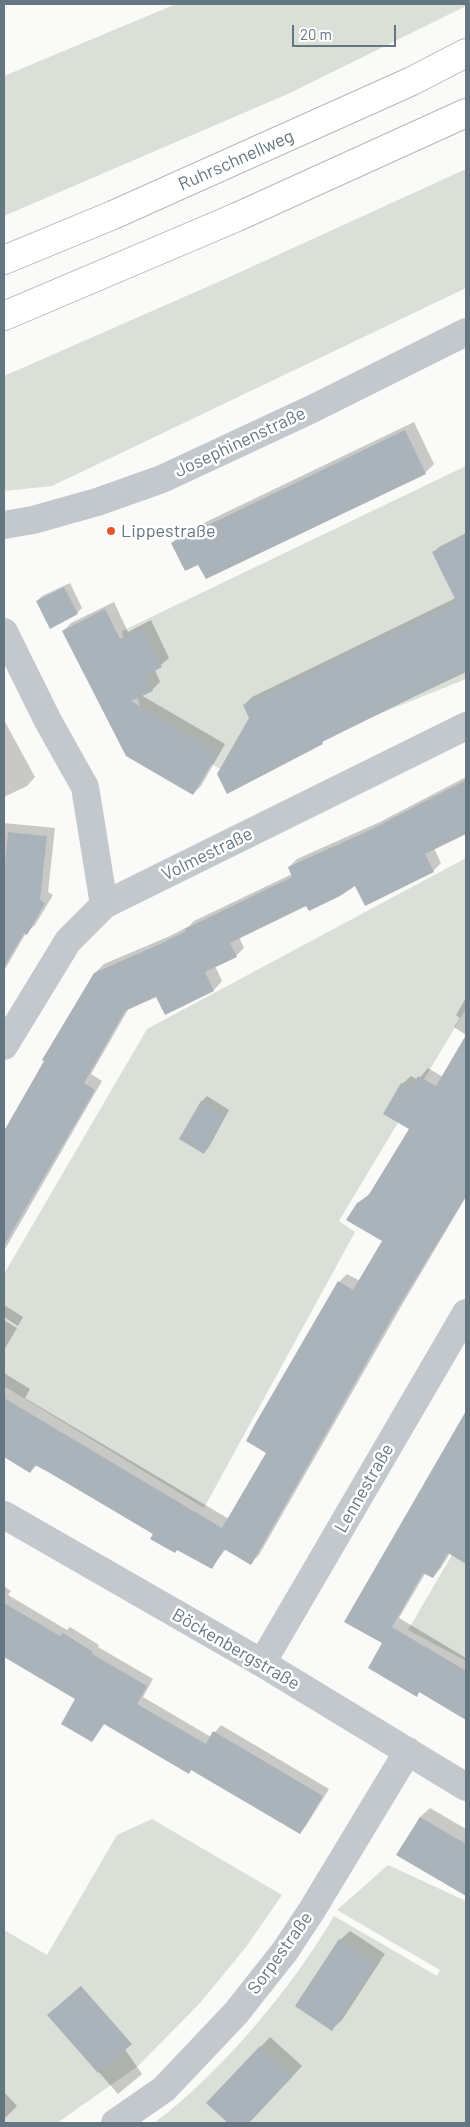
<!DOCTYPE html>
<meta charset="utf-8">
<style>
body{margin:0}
#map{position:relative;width:470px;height:2127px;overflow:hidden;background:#fafaf8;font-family:Barlow,sans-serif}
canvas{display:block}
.frame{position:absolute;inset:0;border:5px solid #657683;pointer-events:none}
.scale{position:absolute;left:292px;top:25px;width:104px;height:22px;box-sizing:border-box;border:2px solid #657683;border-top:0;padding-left:6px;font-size:15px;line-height:18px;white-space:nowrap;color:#657683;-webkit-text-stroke:4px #fff;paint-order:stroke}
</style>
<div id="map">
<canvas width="470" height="2127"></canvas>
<div class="frame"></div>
<div class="scale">20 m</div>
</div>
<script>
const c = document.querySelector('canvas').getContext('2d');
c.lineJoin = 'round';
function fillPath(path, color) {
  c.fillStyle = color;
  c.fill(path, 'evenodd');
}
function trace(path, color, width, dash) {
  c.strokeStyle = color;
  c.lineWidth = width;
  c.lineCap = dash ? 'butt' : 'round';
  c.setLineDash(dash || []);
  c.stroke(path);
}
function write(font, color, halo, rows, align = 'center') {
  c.font = font + ' Barlow,sans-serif';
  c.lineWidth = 5;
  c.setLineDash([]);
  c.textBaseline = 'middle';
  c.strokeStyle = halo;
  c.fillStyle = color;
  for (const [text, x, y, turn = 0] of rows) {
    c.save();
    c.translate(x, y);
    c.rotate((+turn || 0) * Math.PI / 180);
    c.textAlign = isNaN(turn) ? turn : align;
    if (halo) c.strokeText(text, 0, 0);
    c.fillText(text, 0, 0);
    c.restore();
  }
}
fillPath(new Path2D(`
 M 176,4 L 466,4 L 466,6 L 290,93 L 4,216 L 4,76 Z
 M 466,169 L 466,288 L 52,486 L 4,491 L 4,376 L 225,279 Z
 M 466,466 L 466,679 L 230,774 L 145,728 L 122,631 Z
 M 466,858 L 466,1009 L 339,1221 L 355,1232 L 204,1508 L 4,1386 L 4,1274 L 147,1029 Z
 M 466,1531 L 466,1661 L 408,1630 Z
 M 152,1819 L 282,1895 L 246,1947 L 200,2003 L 138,2066 L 57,2123 L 4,2123 L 4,1930 L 47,1955 L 117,1835 Z
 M 388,1865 L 466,1901 L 466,2123 L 154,2123 C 220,2074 293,1987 334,1916 L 437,1976 L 440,1970 L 337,1910 Z`), '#dadfd7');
fillPath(new Path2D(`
 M 414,422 L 434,464 L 425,473 L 199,563 L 172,543 L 181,534 Z
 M 466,533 L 466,575 L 449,583 L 434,552 L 439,547 Z
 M 70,583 L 82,608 L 77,613 L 37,601 L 42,596 Z
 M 466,593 L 466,672 L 326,738 L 322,743 L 250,718 L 244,705 L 252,697 Z
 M 114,602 L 128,632 L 151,620 L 169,658 L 155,670 L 160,682 L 152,690 L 141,695 L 225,744 L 201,786 L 193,794 L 63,631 L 71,623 Z
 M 4,720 L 35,777 L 27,786 L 4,797 Z
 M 466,777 L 466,832 L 434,848 L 441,863 L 433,871 L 356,884 L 307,905 L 239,937 L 244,948 L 236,956 L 215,966 L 222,981 L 214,990 L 165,1013 L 157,995 L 129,1008 L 91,1074 L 102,1081 L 4,1251 L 4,1133 L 95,973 L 104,964 L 170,936 L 189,926 L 194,921 L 292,874 L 289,867 L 297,859 L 380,822 Z
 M 4,823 L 55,828 L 48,892 L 53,895 L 35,925 L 26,933 L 4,971 Z
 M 466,998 L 466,1035 L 454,1027 L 460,1018 L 456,1015 Z
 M 466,1037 L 466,1197 L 402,1305 L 259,1555 L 251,1563 L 226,1549 L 211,1568 L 37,1465 L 30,1472 L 10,1450 L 4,1446 L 4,1373 L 30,1389 L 25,1398 L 229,1519 L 268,1453 L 339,1282 L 347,1274 L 360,1281 L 384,1241 L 358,1203 L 373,1191 L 411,1128 L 402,1084 L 411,1076 L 418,1080 L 428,1068 L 443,1077 Z
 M 207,1096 L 229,1110 L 209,1147 L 204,1152 L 180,1138 L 202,1101 Z
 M 4,1305 L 23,1317 L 18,1326 L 4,1317 Z
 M 4,1320 L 17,1328 L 4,1350 Z
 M 466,1413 L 466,1540 L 462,1547 L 450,1553 L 441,1568 L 433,1577 L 426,1572 L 399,1618 L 466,1658 L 466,1718 L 420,1691 L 417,1695 L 383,1643 L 346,1621 Z
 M 4,1586 L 11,1591 L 8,1595 L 67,1630 L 70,1627 L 99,1645 L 98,1647 L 153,1679 L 143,1697 L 211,1737 L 221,1725 L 329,1789 L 306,1826 L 300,1833 L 192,1769 L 188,1773 L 105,1723 L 92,1740 L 77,1699 L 4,1656 Z
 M 430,1808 L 466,1829 L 466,1895 L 398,1855 L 420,1817 Z
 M 350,1931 L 385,1954 L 342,2020 L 332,2029 L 340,1940 Z
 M 81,1986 L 142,2074 L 118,2094 L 49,2015 Z
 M 270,2037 L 302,2066 L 248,2123 L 230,2123 L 208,2103 Z
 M 4,2092 L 17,2106 L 4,2119 Z`), '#0003');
fillPath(new Path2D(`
 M 405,430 L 426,474 L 206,579 L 198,565 L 185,571 L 171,543 Z
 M 466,535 L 466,671 L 322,742 L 323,744 L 227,794 L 217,774 L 249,718 L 243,705 L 456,601 L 432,552 Z
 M 64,587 L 78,614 L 50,629 L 36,601 Z
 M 105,609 L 120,639 L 143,628 L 162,667 L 145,676 L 153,691 L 131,701 L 218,753 L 193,795 L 126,756 L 62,631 Z
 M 466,780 L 466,834 L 425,854 L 434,872 L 365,906 L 355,886 L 340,896 L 309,911 L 306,906 L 230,943 L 237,957 L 205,972 L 214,991 L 165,1015 L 156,997 L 125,1011 L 84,1083 L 95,1090 L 4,1245 L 4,1131 L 44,1061 L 42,1060 L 94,973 L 160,944 L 186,931 L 185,929 L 292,877 L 288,867 L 370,830 Z
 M 8,832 L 47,836 L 40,900 L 45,903 L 27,935 L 24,933 L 4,967 L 4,876 Z
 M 466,1035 L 466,1196 L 394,1314 L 251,1565 L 224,1549 L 212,1569 L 177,1550 L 175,1553 L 150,1539 L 153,1534 L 50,1473 L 35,1465 L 30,1473 L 4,1457 L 4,1398 L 222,1528 L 266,1453 L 246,1441 L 255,1424 L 338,1281 L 353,1290 L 382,1241 L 346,1220 L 357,1203 L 368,1196 L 409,1129 L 383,1114 L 401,1083 L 411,1089 L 418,1076 L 436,1086 Z
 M 201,1101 L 225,1115 L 204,1154 L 179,1139 Z
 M 466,1411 L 466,1564 L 448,1553 L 433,1578 L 423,1573 L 392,1627 L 466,1671 L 466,1720 L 419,1692 L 417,1697 L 368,1668 L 382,1643 L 344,1622 Z
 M 4,1603 L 60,1636 L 63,1633 L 93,1652 L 92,1654 L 147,1686 L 137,1704 L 206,1744 L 213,1731 L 323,1796 L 300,1834 L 191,1770 L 189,1774 L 104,1724 L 92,1742 L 61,1724 L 75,1699 L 4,1657 Z
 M 420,1817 L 466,1844 L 466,1896 L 396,1855 Z
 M 339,1939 L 376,1964 L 332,2031 L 295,2006 Z
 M 81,1986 L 132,2044 L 98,2073 L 47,2015 Z
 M 260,2046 L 293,2076 L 249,2123 L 228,2123 L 206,2103 Z`), '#aab3b9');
const highway = new Path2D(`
 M 4,260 L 113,215 L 412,81 L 466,53
 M 4,316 L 237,217 L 466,113`);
trace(highway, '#b4b9bd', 30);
trace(new Path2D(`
 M 4,525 L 33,520 L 97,502 L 162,479 L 312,409 L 466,332
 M 4,632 L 48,721 L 85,787 L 104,905
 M 4,1046 L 68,941 L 104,905 L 466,726
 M 4,1515 L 262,1663 L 466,1787
 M 262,1663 L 466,1313
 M 115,2123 L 164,2089 L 236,2013 L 285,1951 L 312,1910 L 408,1751`), '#c3c8cc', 28);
trace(highway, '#fff', 28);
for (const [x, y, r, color] of [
 [111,531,5,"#e4572e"]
]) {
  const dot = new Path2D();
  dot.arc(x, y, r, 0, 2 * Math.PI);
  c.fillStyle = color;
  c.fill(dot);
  trace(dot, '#fff', 2);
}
write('18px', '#657683', '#fff', [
 ["Ruhrschnellweg",236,160,-24],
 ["Josephinenstraße",240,442,-25],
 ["Volmestraße",207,854,-26],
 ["Lennestraße",364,1488,-60],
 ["Böckenbergstraße",236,1649,30],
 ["Sorpestraße",280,1953,-54]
]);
write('18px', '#657683', '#fff', [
 ["Lippestraße",121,531]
], 'left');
</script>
